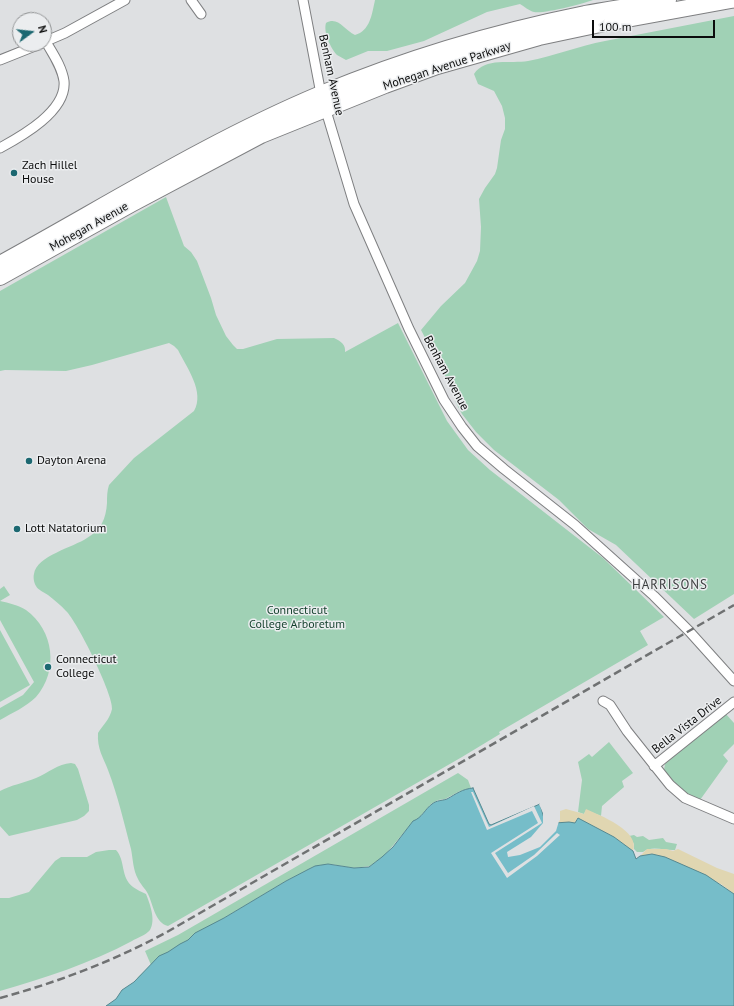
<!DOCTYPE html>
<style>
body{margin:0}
#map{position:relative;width:734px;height:1006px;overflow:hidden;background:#dee0e2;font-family:"PT Sans",sans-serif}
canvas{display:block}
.north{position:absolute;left:12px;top:12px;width:40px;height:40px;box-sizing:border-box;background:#ebedef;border:1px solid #919394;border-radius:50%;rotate:75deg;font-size:11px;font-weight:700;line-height:16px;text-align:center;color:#0b0c0c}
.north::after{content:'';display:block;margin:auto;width:14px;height:18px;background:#1c6871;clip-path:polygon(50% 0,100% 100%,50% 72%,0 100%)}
.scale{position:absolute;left:592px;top:20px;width:123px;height:18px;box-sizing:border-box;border:2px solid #0b0c0c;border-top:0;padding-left:5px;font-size:12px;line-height:14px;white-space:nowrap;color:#0b0c0c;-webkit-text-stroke:3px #ebedef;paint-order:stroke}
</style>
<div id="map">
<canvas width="734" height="1006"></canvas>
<div class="north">N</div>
<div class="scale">100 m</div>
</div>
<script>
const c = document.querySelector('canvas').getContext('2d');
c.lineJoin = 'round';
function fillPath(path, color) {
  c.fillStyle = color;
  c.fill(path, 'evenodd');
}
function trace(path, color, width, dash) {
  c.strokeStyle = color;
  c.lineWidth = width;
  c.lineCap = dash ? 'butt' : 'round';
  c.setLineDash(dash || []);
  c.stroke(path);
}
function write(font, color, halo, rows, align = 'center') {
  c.font = font + ' "PT Sans",sans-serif';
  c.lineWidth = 3;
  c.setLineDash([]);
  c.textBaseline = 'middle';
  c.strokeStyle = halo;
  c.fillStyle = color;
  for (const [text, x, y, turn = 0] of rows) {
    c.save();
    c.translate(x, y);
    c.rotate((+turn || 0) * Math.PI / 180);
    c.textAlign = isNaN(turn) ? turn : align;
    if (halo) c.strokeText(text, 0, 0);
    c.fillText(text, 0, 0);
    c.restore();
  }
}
fillPath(new Path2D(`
 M 375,0 L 593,0 C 582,4 544,14 534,12 C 529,11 524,6 520,4 L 487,12 L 424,41 L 387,51 L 368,51 L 346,60 C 343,58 340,57 337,55 C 331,49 323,32 326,23 C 338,16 344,30 355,35 C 370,31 372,14 375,0 Z
 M 734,16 L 734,594 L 694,619 L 616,545 L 588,529 L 559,500 L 494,450 L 476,432 L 462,414 L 456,403 L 454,393 L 421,330 L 441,306 L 465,283 L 477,261 L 480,251 L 481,227 L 479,199 L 485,188 L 495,174 L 497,168 L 501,140 L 505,129 L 505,118 L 502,106 L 494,91 L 478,84 L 474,74 C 485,57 511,64 528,61 C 554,56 579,46 605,41 C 648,33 691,24 734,16 Z
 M 166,197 L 184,246 L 191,252 L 197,261 L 211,298 L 216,315 L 226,336 L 233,345 L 237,349 L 243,349 L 277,339 L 334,338 C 341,341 346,345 345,352 L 398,323 L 447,421 L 468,450 L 490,470 L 603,558 L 664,617 L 640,631 L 648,645 L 499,732 L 500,734 L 462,757 L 168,926 C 155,923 153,904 148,894 C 145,888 140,884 138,879 C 133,870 133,859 131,849 C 124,823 118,796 108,770 C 103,757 97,749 98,733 C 103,725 110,719 112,709 C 114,696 77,621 66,611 C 61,605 54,600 48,595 C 44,592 38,590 36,586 C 34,583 33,577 34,574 C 36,556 74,547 87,538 C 101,530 106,519 107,503 C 107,497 107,491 109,485 L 134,458 L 194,411 C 205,392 187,368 178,350 L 174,346 L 169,343 L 92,365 L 66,371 L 5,370 L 0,371 L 0,291 Z
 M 4,586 L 10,595 L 0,601 C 9,603 18,605 26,610 C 54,630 59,671 36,697 C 26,707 12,713 0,720 L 0,708 L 23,695 L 34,682 L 0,620 L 0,589 Z
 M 0,630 L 30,685 L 0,702 Z
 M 725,713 L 734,723 L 734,744 L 723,755 L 728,761 L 700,800 L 682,792 L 666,774 L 664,770 L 665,764 Z
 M 609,742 L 633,773 L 622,781 L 624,787 L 602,806 L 601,816 L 586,810 L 584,814 L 578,812 L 582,780 L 578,762 L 589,754 L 592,757 Z
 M 71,763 L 75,764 L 78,769 L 89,805 L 89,811 L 84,816 L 77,820 L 9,836 L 0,826 L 0,791 C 11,785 24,783 36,778 C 48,773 58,764 71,763 Z
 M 458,773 L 468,780 L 471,788 L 460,791 L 445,799 L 438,800 L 431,804 L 419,818 L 411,824 L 385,855 L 370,866 L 354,868 L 330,864 L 313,867 L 286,881 L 224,918 L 220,941 L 137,978 L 151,965 L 145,951 L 178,935 Z
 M 634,835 L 637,837 L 643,836 L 649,840 L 663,838 L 666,842 L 677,844 L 675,850 C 665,851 652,845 643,852 L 637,852 L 634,849 L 634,844 L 629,836 Z
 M 109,850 L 116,850 C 126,861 120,877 133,887 C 137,890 142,892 146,894 C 150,904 156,920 150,930 C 146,935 137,938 132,941 C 91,963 45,978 0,991 L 0,898 L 9,898 L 29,892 L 55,861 L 61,857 L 87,857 L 96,852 Z`), '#a0d1b5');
fillPath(new Path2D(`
 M 566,809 L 584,814 L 586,809 C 599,815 641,831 633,851 L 614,837 L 577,818 L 575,824 L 558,823 L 560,820 L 560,811 Z
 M 647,849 L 666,849 L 673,851 L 678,849 L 717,868 L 734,874 L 734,894 L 721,884 L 652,854 L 640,856 Z`), '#e0d6b1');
const water = new Path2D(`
 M 473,788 L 489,824 L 491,825 L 540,804 L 545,822 L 530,841 L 531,846 C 542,845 550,832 555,823 L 569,822 L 575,823 L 578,818 L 614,837 L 633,851 L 636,859 L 640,856 L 652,854 L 665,857 L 706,875 L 734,894 L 734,1006 L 106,1006 L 116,999 L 122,990 L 134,982 L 159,956 L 168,952 L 180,944 L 188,940 L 195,933 L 224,918 L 286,881 L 309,869 L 315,866 L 328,864 L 354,868 L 369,867 L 382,857 L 393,847 L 413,821 C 422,818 425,809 432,804 C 437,800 441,801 447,799 C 456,794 462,789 473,788 Z`);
fillPath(water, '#76bdc9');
trace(water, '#568890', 1);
fillPath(new Path2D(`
 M 471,792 L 473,792 L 489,827 L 534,806 L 542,823 L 495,853 L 508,873 L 534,855 L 557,833 L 560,835 L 537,856 L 507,878 L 491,853 L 538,823 L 532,811 L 487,830 Z
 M 542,803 L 546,812 L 547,822 L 532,842 L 533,844 L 535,844 L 548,832 L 553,822 L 559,821 L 556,831 L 540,847 L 520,855 L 508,857 L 507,852 L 531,837 L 543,823 L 543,813 L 539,804 Z`), '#dee0e2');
const street = new Path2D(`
 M 191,0 L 201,14
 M 303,0 L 321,94 L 354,204 L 409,329 L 444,400 L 462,427 L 477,446 L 504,469 L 575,525 L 654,596 L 689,631 L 734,681
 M 44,42 L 65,33 L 125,0
 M 0,60 L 40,44
 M 0,148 C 22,136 67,111 64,81 C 62,67 53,54 46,42
 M 603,701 L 610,705 L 627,731 L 670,785 L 685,798 L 734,819
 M 654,766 L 734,702`);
const highway = new Path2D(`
 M 0,264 C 106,206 209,141 321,94 C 405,59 496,32 585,14 C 613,9 640,5 668,0
 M 0,277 L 131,204 L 261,135 L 385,85 L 437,66 L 539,37 L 605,23 L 731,0`);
trace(street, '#7e7f81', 11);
trace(highway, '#7e7f81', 18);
trace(street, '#fff', 9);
trace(highway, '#fff', 16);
trace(new Path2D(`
 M 0,998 C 58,982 114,961 167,932 L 734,605`), '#6f7172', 2.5, [8, 4]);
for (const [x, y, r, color] of [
 [14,173,4,"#1c6871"],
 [29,461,4,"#1c6871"],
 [17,529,4,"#1c6871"],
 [48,667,4,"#1c6871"]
]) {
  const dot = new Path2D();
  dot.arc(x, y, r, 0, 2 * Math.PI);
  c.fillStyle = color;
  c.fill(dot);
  trace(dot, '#ebedef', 1.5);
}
write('12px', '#0b0c0c', '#ebedef', [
 ["Mohegan Avenue Parkway",447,66,-18],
 ["Benham Avenue",331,75,78],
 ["Mohegan Avenue",89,227,-29],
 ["Benham Avenue",446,373,62],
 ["Bella Vista Drive",687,725,-38]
]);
write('12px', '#0b0c0c', '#ebedef', [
 ["Zach Hillel",22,166],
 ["House",22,180],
 ["Dayton Arena",37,461],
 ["Lott Natatorium",25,529],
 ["Connecticut",56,660],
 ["College",56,674]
], 'left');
write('12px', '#123f2b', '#ebedef', [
 ["Connecticut",297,611],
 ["College Arboretum",297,625]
]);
c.letterSpacing = '1px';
write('13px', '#3b3d3e', '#ebedef', [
 ["HARRISONS",670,585]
]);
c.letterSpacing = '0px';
</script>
